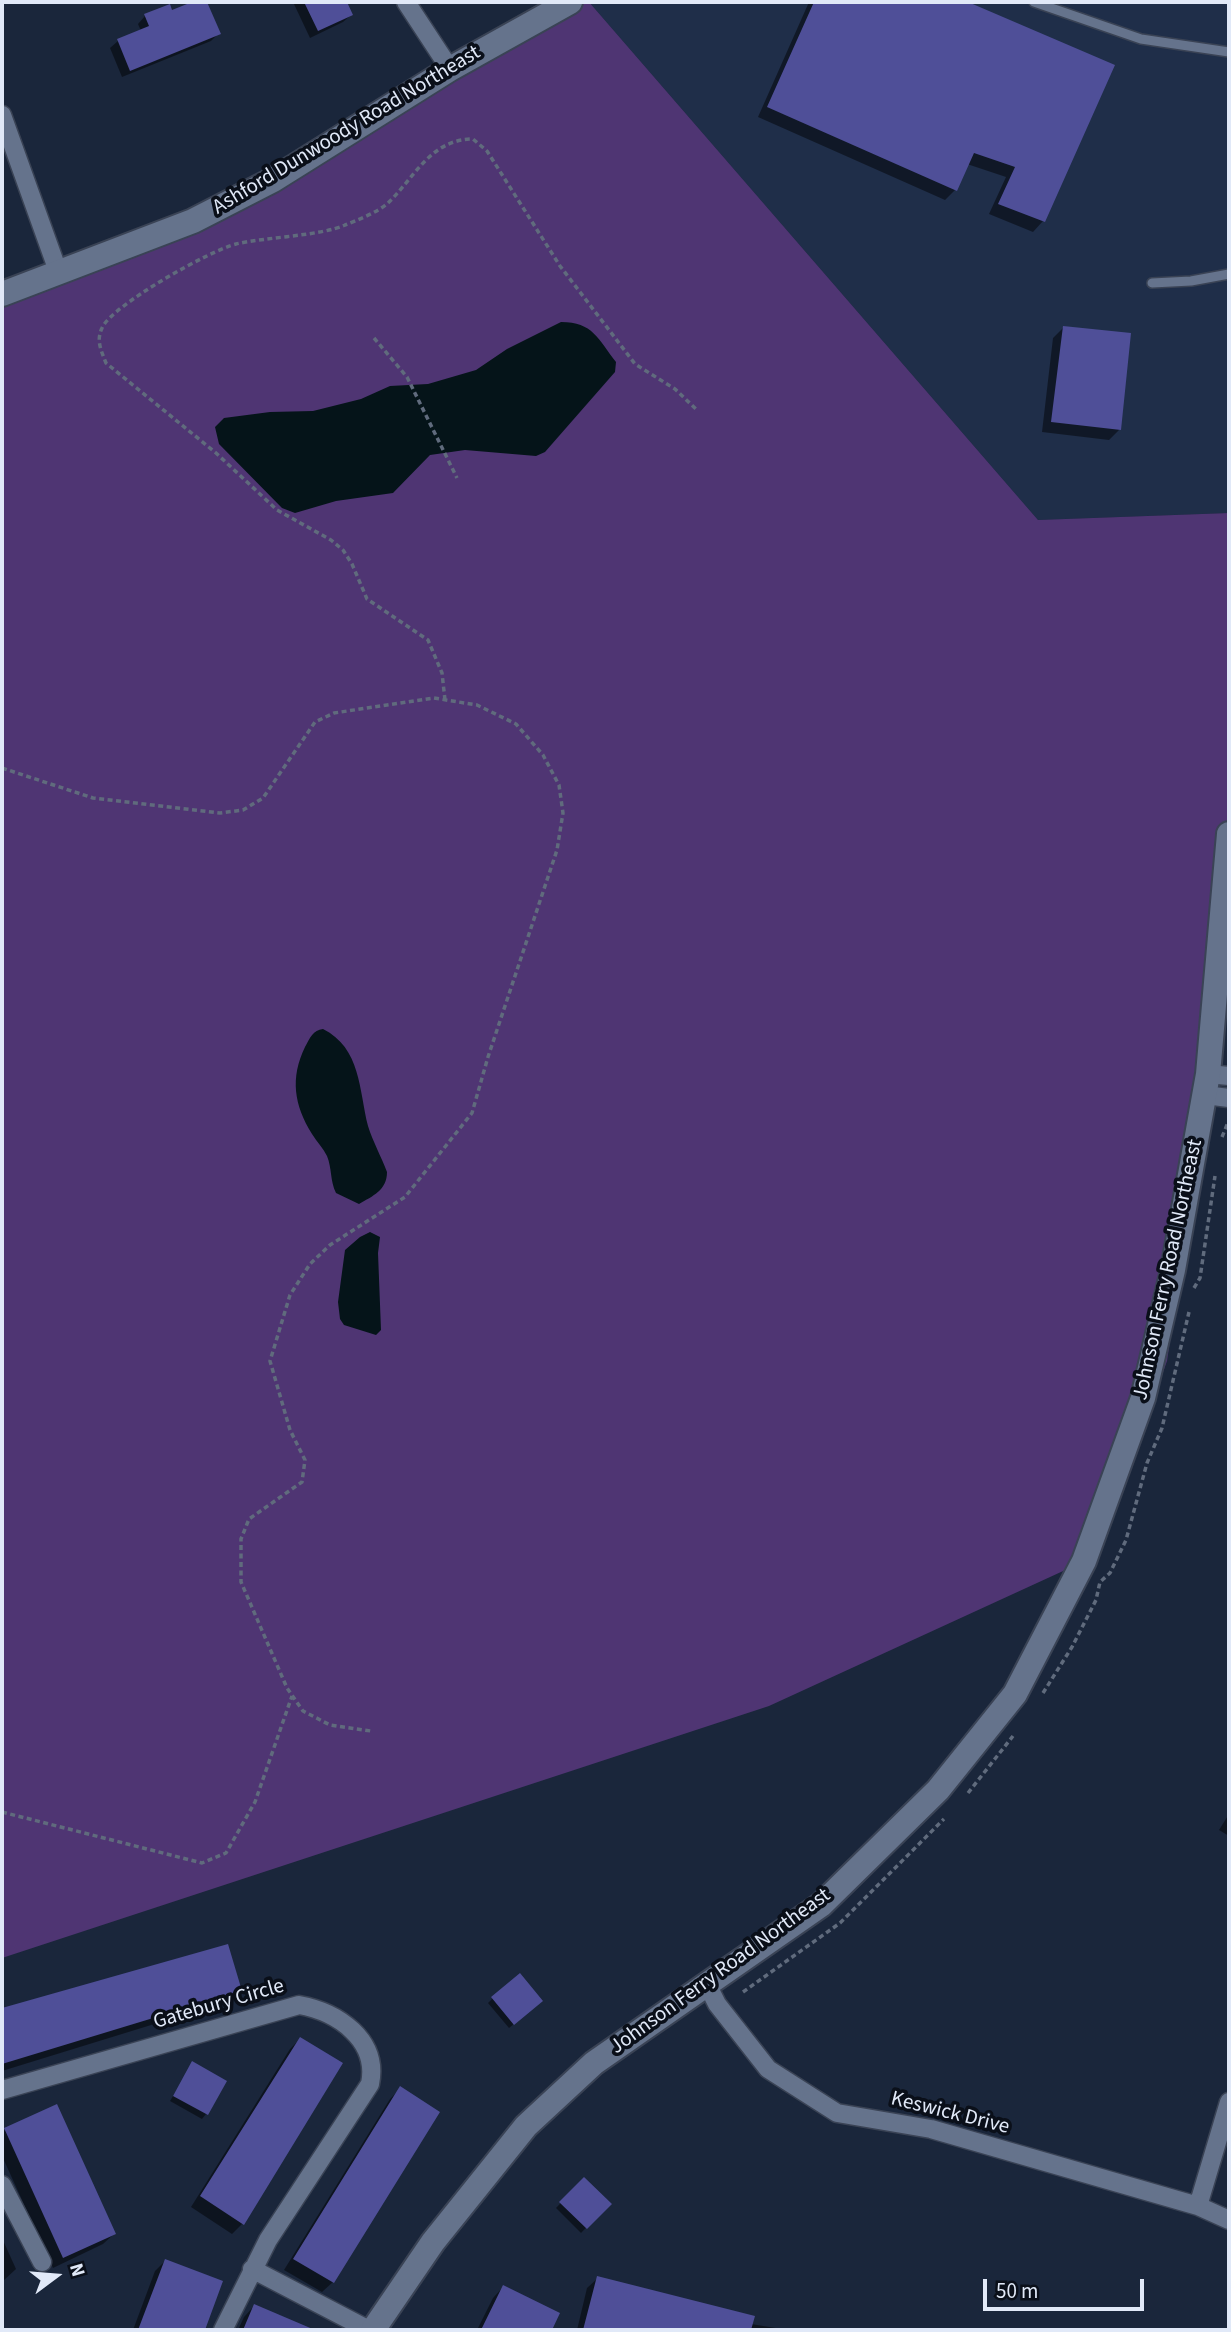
<!DOCTYPE html>
<style>
body{margin:0}
#map{position:relative;width:1231px;height:2332px;overflow:hidden;background:#1a263b;font-family:"Source Sans 3",sans-serif}
canvas{display:block}
.frame{position:absolute;inset:0;border:4px solid #e1e9f8;pointer-events:none}
.north{position:absolute;left:21px;top:2241px;width:70px;height:70px;-webkit-text-stroke:5px #0a0f19;paint-order:stroke;rotate:74deg;font-size:19px;font-weight:700;line-height:28px;text-align:center;color:#e1e9f8}
.north::after{content:'';display:block;margin:auto;width:24px;height:32px;background:#e1e9f8;clip-path:polygon(50% 0,100% 100%,50% 72%,0 100%)}
.scale{position:absolute;left:983px;top:2279px;width:161px;height:32px;box-sizing:border-box;border:4px solid #e1e9f8;border-top:0;padding-left:9px;font-size:21px;line-height:24px;white-space:nowrap;color:#e1e9f8;-webkit-text-stroke:5px #0a0f19;paint-order:stroke}
</style>
<div id="map">
<canvas width="1231" height="2332"></canvas>
<div class="frame"></div>
<div class="north">N</div>
<div class="scale">50 m</div>
</div>
<script>
const c = document.querySelector('canvas').getContext('2d');
c.lineJoin = 'round';
function fillPath(path, color) {
  c.fillStyle = color;
  c.fill(path, 'evenodd');
}
function trace(path, color, width, dash) {
  c.strokeStyle = color;
  c.lineWidth = width;
  c.lineCap = dash ? 'butt' : 'round';
  c.setLineDash(dash || []);
  c.stroke(path);
}
function write(font, color, halo, rows, align = 'center') {
  c.font = font + ' "Source Sans 3",sans-serif';
  c.lineWidth = 7;
  c.setLineDash([]);
  c.textBaseline = 'middle';
  c.strokeStyle = halo;
  c.fillStyle = color;
  for (const [text, x, y, turn = 0] of rows) {
    c.save();
    c.translate(x, y);
    c.rotate((+turn || 0) * Math.PI / 180);
    c.textAlign = isNaN(turn) ? turn : align;
    if (halo) c.strokeText(text, 0, 0);
    c.fillText(text, 0, 0);
    c.restore();
  }
}
fillPath(new Path2D(`
 M 589,2 L 1229,2 L 1229,513 L 1038,520 Z`), '#1f2e49');
fillPath(new Path2D(`
 M 582,2 L 589,2 L 1038,520 L 1229,513 L 1229,939 L 1167,1361 L 1098,1555 L 769,1706 L 2,1958 L 2,299 L 256,186 Z`), '#4f3573');
fillPath(new Path2D(`
 M 561,322 C 593,322 598,339 616,362 L 615,372 L 545,452 L 536,456 L 465,450 L 430,455 L 393,493 L 336,501 L 295,513 L 282,508 L 219,444 L 215,427 L 224,418 L 270,412 L 313,411 L 361,399 L 390,386 L 428,384 L 476,370 L 507,349 Z
 M 323,1029 C 361,1048 359,1090 368,1126 C 373,1142 381,1156 387,1172 C 387,1190 373,1196 359,1204 L 336,1193 C 330,1181 332,1168 327,1156 C 323,1148 317,1142 312,1134 C 294,1105 290,1078 305,1047 C 310,1038 313,1030 323,1029 Z
 M 370,1232 L 380,1237 L 378,1253 L 381,1330 L 376,1335 L 344,1325 L 340,1319 L 338,1302 L 345,1250 L 360,1237 Z`), '#051419');
fillPath(new Path2D(`
 M 197,2 L 205,2 L 219,33 L 211,41 L 122,77 L 110,48 L 118,41 L 141,31 L 138,24 L 145,16 L 171,12 Z
 M 293,2 L 345,2 L 351,15 L 343,22 L 310,38 Z
 M 809,2 L 963,2 L 1112,65 L 1043,221 L 1033,232 L 989,214 L 1006,177 L 967,164 L 955,190 L 945,200 L 758,117 Z
 M 1063,328 L 1119,430 L 1109,440 L 1042,432 L 1053,338 Z
 M 1229,1814 L 1229,1836 L 1219,1830 Z
 M 227,1946 L 240,1991 L 229,2001 L 2,2071 L 2,2010 Z
 M 493,1998 L 536,2006 L 509,2028 L 488,2003 Z
 M 300,2039 L 242,2224 L 232,2234 L 191,2207 L 290,2049 Z
 M 193,2064 L 206,2114 L 202,2119 L 170,2101 Z
 M 400,2089 L 333,2282 L 322,2292 L 284,2270 L 390,2099 Z
 M 5,2130 L 114,2234 L 103,2244 L 53,2268 L 2,2156 L 2,2133 Z
 M 584,2179 L 609,2204 L 581,2233 L 556,2208 Z
 M 2,2238 L 16,2269 L 2,2282 Z
 M 165,2261 L 221,2282 L 203,2330 L 133,2330 L 155,2271 Z
 M 598,2278 L 751,2324 L 788,2330 L 577,2330 L 587,2288 Z
 M 503,2287 L 558,2314 L 550,2330 L 477,2330 L 493,2298 Z
 M 254,2306 L 307,2328 L 306,2330 L 238,2330 L 244,2317 Z`), '#0007');
fillPath(new Path2D(`
 M 192,2 L 207,2 L 221,34 L 130,71 L 117,39 L 149,26 L 144,14 L 170,4 L 172,10 Z
 M 304,2 L 347,2 L 353,15 L 318,31 Z
 M 814,2 L 968,2 L 1115,65 L 1045,222 L 998,204 L 1015,167 L 974,153 L 957,191 L 767,107 Z
 M 1063,326 L 1131,333 L 1121,430 L 1051,422 Z
 M 228,1944 L 242,1991 L 2,2064 L 2,2008 Z
 M 520,1973 L 543,2001 L 514,2025 L 491,1997 Z
 M 300,2037 L 343,2063 L 244,2225 L 200,2196 Z
 M 192,2061 L 227,2081 L 208,2115 L 173,2096 Z
 M 400,2086 L 440,2112 L 334,2283 L 293,2259 Z
 M 57,2104 L 116,2234 L 63,2258 L 4,2128 Z
 M 584,2177 L 612,2204 L 587,2229 L 559,2202 Z
 M 165,2259 L 223,2281 L 205,2330 L 138,2330 Z
 M 597,2276 L 755,2316 L 751,2330 L 583,2330 Z
 M 503,2285 L 560,2313 L 552,2330 L 481,2330 Z
 M 254,2304 L 315,2330 L 243,2330 Z`), '#4f4f98');
const service = new Path2D(`
 M 1034,2 L 1141,39 L 1229,52
 M 1152,283 L 1191,281 L 1229,274`);
const minor = new Path2D(`
 M 406,2 L 450,69
 M 2,115 L 59,274
 M 1208,1074 L 1229,1076
 M 1205,1095 L 1229,1098
 M 707,1984 L 717,2004 L 768,2069 L 837,2113 L 931,2129 L 1198,2206 L 1229,2220
 M 2,2090 L 299,2005 C 338,2012 379,2040 370,2084 L 268,2240 L 223,2330
 M 2,2185 L 42,2262
 M 1198,2206 L 1229,2102
 M 252,2269 L 369,2330`);
const secondary = new Path2D(`
 M 2,294 L 193,221 L 273,180 L 450,69 L 570,2
 M 373,2330 L 433,2242 L 526,2126 L 594,2063 L 821,1905 L 938,1790 L 1015,1694 L 1084,1561 L 1143,1398 L 1173,1270 L 1208,1074 L 1229,834`);
trace(service, '#3a4355', 12);
trace(minor, '#3a4355', 21);
trace(secondary, '#3a4355', 28);
trace(new Path2D(`
 M 374,338 L 407,377 L 457,478
 M 445,700 L 442,673 L 428,640 L 367,599 L 352,564 L 343,550 L 331,540 L 277,510 L 216,453 L 106,363 C 101,350 96,341 102,328 C 112,305 211,250 236,244 C 266,237 320,236 345,225 C 358,220 378,212 388,203 C 415,177 431,139 473,139 L 487,151 L 560,266 L 635,364 L 675,389 L 698,411
 M 2,768 L 93,798 L 220,813 L 243,810 L 263,798 L 315,722 L 334,713 L 434,698 L 477,705 L 516,724 L 543,755 L 559,785 L 563,813 L 557,850 L 488,1057 L 472,1113 L 405,1197 L 330,1245 L 310,1264 L 290,1295 L 270,1361 L 290,1430 L 305,1460 L 302,1482 L 249,1519 L 241,1539 L 241,1582 L 287,1688 L 303,1711 L 330,1725 L 371,1731
 M 1222,1137 L 1229,1120
 M 1194,1288 L 1200,1278 L 1215,1176
 M 1043,1693 L 1072,1647 L 1096,1600 L 1100,1582 L 1110,1573 L 1126,1540 L 1147,1463 L 1162,1428 L 1189,1312
 M 968,1793 L 1013,1736
 M 2,1812 L 202,1863 L 226,1853 L 255,1802 L 292,1696
 M 743,1992 L 840,1923 L 944,1819`), '#606b7d', 3.5, [5, 3.5]);
trace(service, '#65738c', 9);
trace(minor, '#65738c', 18);
trace(secondary, '#65738c', 24);
write('21px', '#e1e9f8', '#0a0f19', [
 ["Ashford Dunwoody Road Northeast",347,131,-31],
 ["Johnson Ferry Road Northeast",1169,1270,-78],
 ["Johnson Ferry Road Northeast",721,1972,-36],
 ["Gatebury Circle",219,2005,-16],
 ["Keswick Drive",950,2114,14]
]);
</script>
